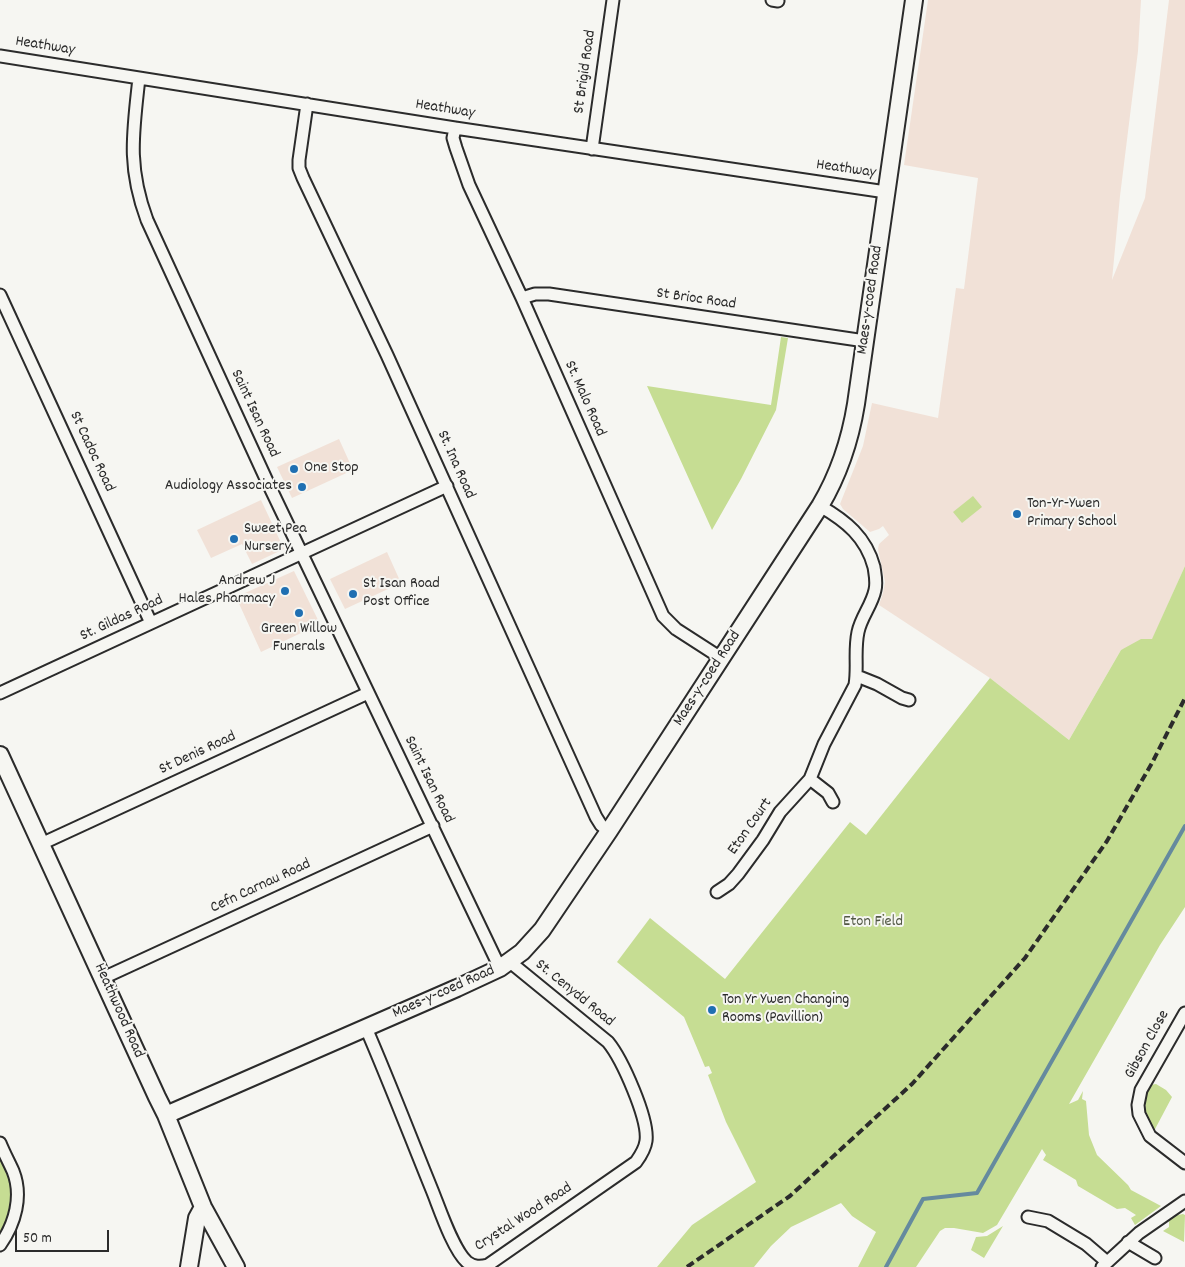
<!DOCTYPE html>
<style>
body{margin:0}
#map{position:relative;width:1185px;height:1267px;overflow:hidden;background:#f6f6f2;font-family:Dekko,sans-serif}
canvas{display:block}
.scale{position:absolute;left:15px;top:1230px;width:94px;height:22px;box-sizing:border-box;border:2px solid #2b2b2b;border-top:0;padding-left:6px;font-size:15px;line-height:18px;white-space:nowrap;color:#2b2b2b;-webkit-text-stroke:4px #f6f6f2;paint-order:stroke}
</style>
<div id="map">
<canvas width="1185" height="1267"></canvas>
<div class="scale">50 m</div>
</div>
<script>
const c = document.querySelector('canvas').getContext('2d');
c.lineJoin = 'round';
function fillPath(path, color) {
  c.fillStyle = color;
  c.fill(path, 'evenodd');
}
function trace(path, color, width, dash) {
  c.strokeStyle = color;
  c.lineWidth = width;
  c.lineCap = dash ? 'butt' : 'round';
  c.setLineDash(dash || []);
  c.stroke(path);
}
function write(font, color, halo, rows, align = 'center') {
  c.font = font + ' Dekko,sans-serif';
  c.lineWidth = 4;
  c.setLineDash([]);
  c.textBaseline = 'middle';
  c.strokeStyle = halo;
  c.fillStyle = color;
  for (const [text, x, y, turn = 0] of rows) {
    c.save();
    c.translate(x, y);
    c.rotate((+turn || 0) * Math.PI / 180);
    c.textAlign = isNaN(turn) ? turn : align;
    if (halo) c.strokeText(text, 0, 0);
    c.fillText(text, 0, 0);
    c.restore();
  }
}
fillPath(new Path2D(`
 M 928,0 L 1141,0 L 1138,51 L 1120,196 L 1112,280 L 1145,198 L 1169,0 L 1185,0 L 1185,566 L 1152,640 L 1121,650 L 1069,740 L 990,678 L 879,605 L 883,593 L 885,582 L 878,549 L 879,544 L 889,535 L 883,526 L 879,529 L 870,532 L 843,509 L 840,504 L 863,446 L 872,403 L 938,418 L 956,288 L 964,289 L 978,178 L 904,165 Z
 M 339,439 L 353,470 L 292,498 L 277,467 Z
 M 261,500 L 284,549 L 252,564 L 242,544 L 211,558 L 197,530 Z
 M 387,552 L 401,583 L 345,609 L 330,579 Z
 M 294,571 L 320,624 L 261,652 L 236,597 Z`), '#f1e1d7');
fillPath(new Path2D(`
 M 781,337 L 788,338 L 776,410 L 741,479 L 712,530 L 647,386 L 771,405 Z
 M 973,496 L 982,507 L 962,523 L 953,512 Z
 M 1185,566 L 1185,907 L 1160,945 L 1069,1104 L 1078,1100 L 1083,1091 L 1082,1099 L 1086,1101 L 1089,1135 L 1097,1155 L 1128,1185 L 1131,1190 L 1161,1206 L 1135,1225 L 1131,1218 L 1136,1215 L 1125,1208 L 1117,1209 L 1078,1186 L 1076,1180 L 1043,1160 L 1046,1155 L 1042,1149 L 997,1225 L 983,1233 L 954,1228 L 945,1228 L 940,1231 L 916,1267 L 858,1267 L 876,1232 L 852,1216 L 841,1203 L 791,1227 L 771,1246 L 754,1267 L 657,1267 L 692,1225 L 756,1182 L 726,1122 L 708,1075 L 712,1073 L 709,1066 L 705,1067 L 684,1017 L 617,962 L 650,918 L 725,979 L 850,822 L 866,835 L 990,678 L 1069,740 L 1121,650 L 1141,639 L 1152,639 Z
 M 1156,1084 L 1166,1090 L 1172,1097 L 1154,1131 C 1145,1115 1142,1102 1150,1085 Z
 M 0,1151 L 11,1177 L 13,1208 L 0,1239 Z
 M 1183,1214 L 1185,1215 L 1184,1242 L 1163,1231 L 1169,1227 L 1169,1221 L 1173,1216 Z
 M 1003,1226 L 984,1258 L 971,1250 L 976,1237 L 987,1236 Z`), '#c6dd93');
trace(new Path2D(`
 M 886,1267 L 923,1199 L 977,1193 L 1185,826`), '#658a9e', 4);
const street = new Path2D(`
 M 772,0 L 778,1
 M 0,56 L 455,128 L 886,192
 M 139,78 C 133,133 127,166 147,220 L 266,479 L 500,968
 M 307,104 L 299,160 L 299,168 L 303,178 L 387,355 L 596,817 L 601,825 L 609,831
 M 455,128 L 453,138 L 456,148 L 469,185 L 522,298 L 663,616 L 676,629 L 721,658
 M 592,149 L 613,0
 M 0,295 L 151,623
 M 522,298 L 535,294 L 549,294 L 865,341
 M 857,676 L 877,684 L 902,698 L 909,700
 M 0,693 L 447,486
 M 810,779 L 828,793 L 833,802
 M 41,844 L 368,693
 M 717,892 L 729,884 L 738,874 L 763,840 L 780,812 L 810,779 L 824,744 L 855,685 C 858,667 854,651 858,632 C 861,617 872,605 875,590 C 877,582 875,574 874,567 C 866,537 846,521 820,506
 M 103,978 L 433,826
 M 1185,1013 L 1141,1090 L 1138,1105 L 1139,1114 L 1150,1136 L 1185,1163
 M 366,1028 C 389,1081 410,1136 432,1190 C 439,1207 453,1250 467,1262 C 474,1267 480,1267 488,1265 L 636,1162 C 641,1155 645,1149 646,1141 C 649,1119 622,1059 608,1042 L 510,962
 M 0,1143 C 4,1153 9,1162 13,1171 C 23,1196 15,1224 0,1245
 M 1028,1217 L 1048,1221 L 1086,1244 L 1107,1262
 M 1128,1242 L 1155,1258
 M 1102,1267 L 1139,1233 L 1185,1201`);
const secondary = new Path2D(`
 M 0,755 L 157,1097 L 166,1115 L 203,1207 L 236,1267
 M 166,1115 L 457,988 L 500,968 L 522,952 L 542,930 L 609,831 L 820,506 C 839,474 850,441 856,404 L 914,0
 M 189,1267 L 197,1218 L 203,1207`);
trace(street, '#2b2b2b', 15);
trace(secondary, '#2b2b2b', 20);
trace(street, '#f6f6f2', 11);
trace(secondary, '#f6f6f2', 16);
trace(new Path2D(`
 M 687,1267 L 790,1196 L 912,1084 L 1025,958 L 1107,841 L 1152,763 L 1185,698`), '#2b2b2b', 4, [8, 4]);
for (const [x, y, r, color] of [
 [294,469,5,"#1f6fb2"],
 [302,487,5,"#1f6fb2"],
 [1017,514,5,"#1f6fb2"],
 [234,539,5,"#1f6fb2"],
 [285,591,5,"#1f6fb2"],
 [353,594,5,"#1f6fb2"],
 [299,613,5,"#1f6fb2"],
 [712,1010,5,"#1f6fb2"]
]) {
  const dot = new Path2D();
  dot.arc(x, y, r, 0, 2 * Math.PI);
  c.fillStyle = color;
  c.fill(dot);
  trace(dot, '#f6f6f2', 2);
}
write('16px', '#2b2b2b', '#f6f6f2', [
 ["Heathway",45,47,9],
 ["St Brigid Road",586,72,-82],
 ["Heathway",445,110,9],
 ["Heathway",846,170,8],
 ["St Brioc Road",696,300,8],
 ["Maes-y-coed Road",871,300,-82],
 ["St. Malo Road",584,399,66],
 ["Saint Isan Road",254,414,65],
 ["St Cadoc Road",91,452,65],
 ["St. Ina Road",455,465,66],
 ["St. Gildas Road",122,619,-25],
 ["Maes-y-coed Road",708,679,-57],
 ["St Denis Road",198,754,-25],
 ["Saint Isan Road",428,780,64],
 ["Eton Court",751,827,-55],
 ["Cefn Carnau Road",261,887,-25],
 ["Maes-y-coed Road",444,993,-24],
 ["St. Cenydd Road",574,994,39],
 ["Heathwood Road",118,1011,66],
 ["Gibson Close",1148,1045,-61],
 ["Crystal Wood Road",524,1218,-33]
]);
write('16px', '#2b2b2b', '#f6f6f2', [
 ["One Stop",304,469],
 ["Audiology Associates",292,487,"right"],
 ["Ton-Yr-Ywen",1027,505],
 ["Primary School",1027,523],
 ["Sweet Pea",244,530],
 ["Nursery",244,548],
 ["Andrew J",275,582,"right"],
 ["Hales Pharmacy",275,600,"right"],
 ["St Isan Road",363,585],
 ["Post Office",363,603],
 ["Green Willow",299,630,"center"],
 ["Funerals",299,648,"center"],
 ["Ton Yr Ywen Changing",722,1001],
 ["Rooms (Pavillion)",722,1019]
], 'left');
write('16px', '#525845', '#f6f6f2', [
 ["Eton Field",873,923]
]);
</script>
